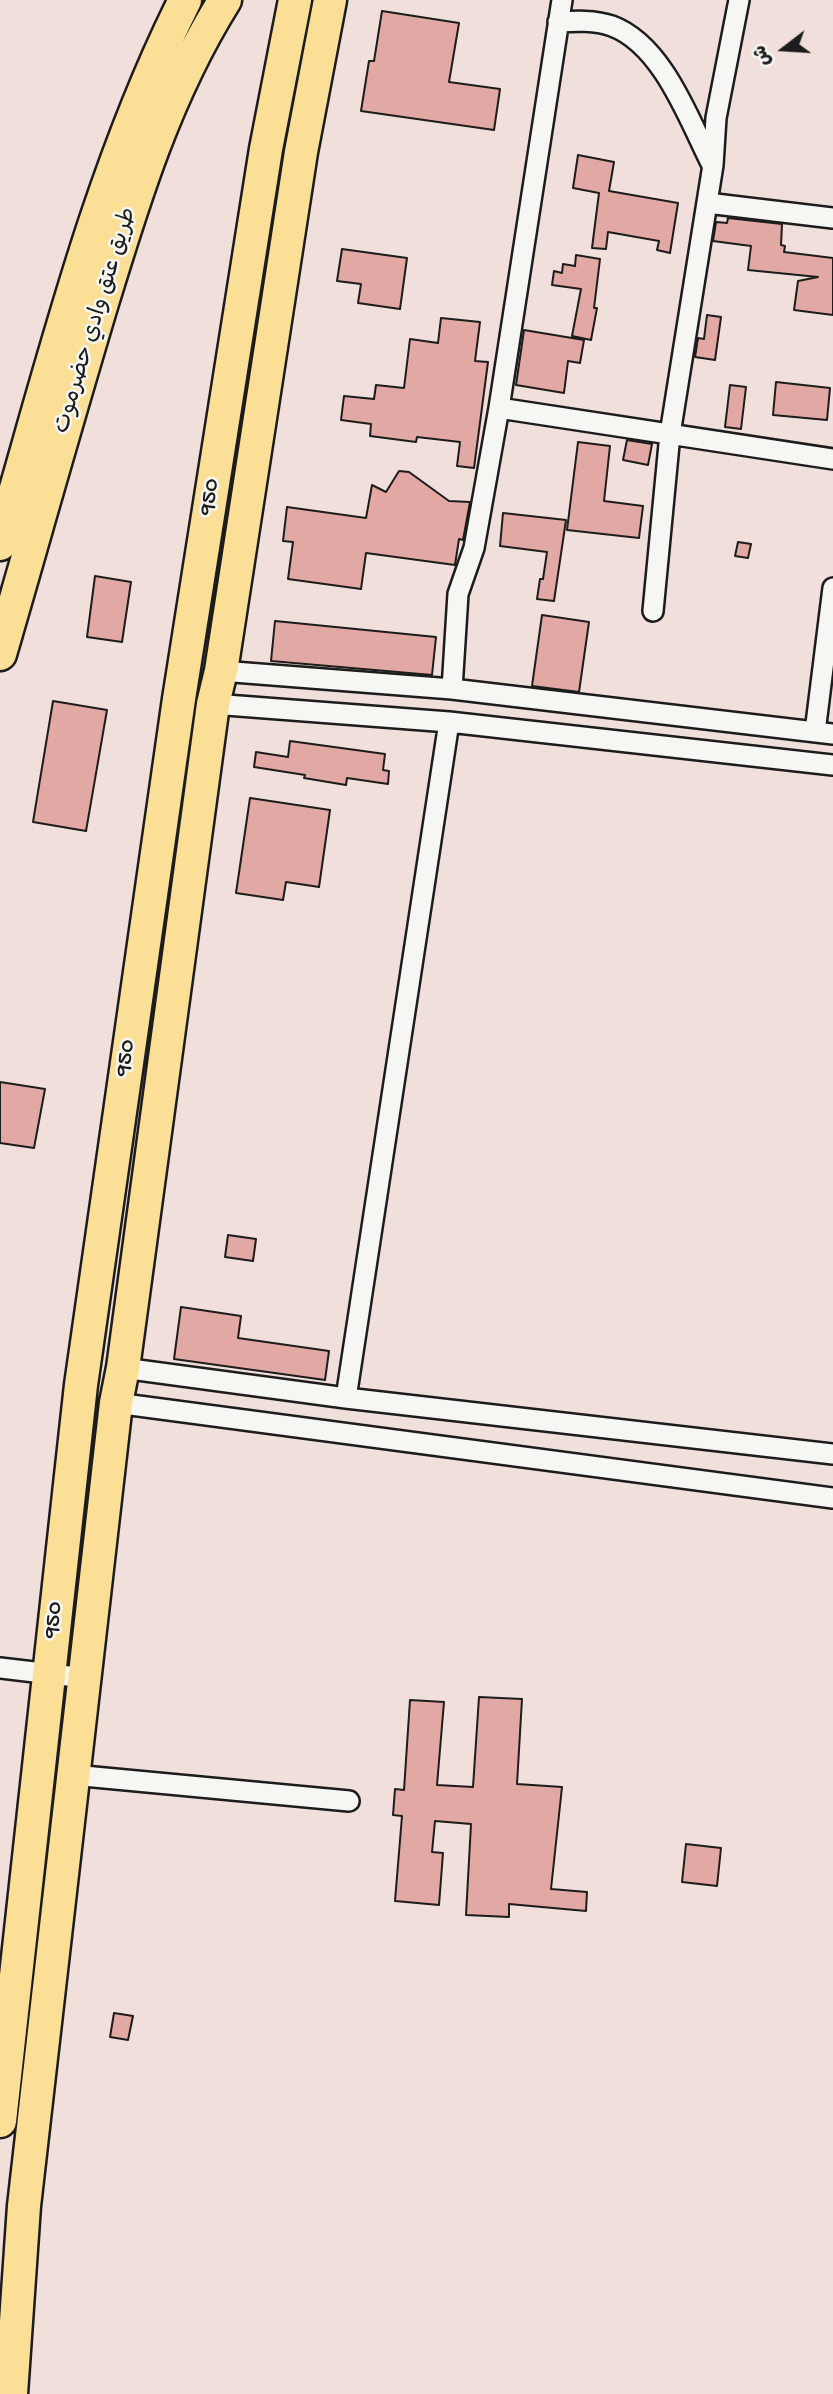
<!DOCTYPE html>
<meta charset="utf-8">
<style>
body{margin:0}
#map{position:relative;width:833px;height:2394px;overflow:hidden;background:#f0dfdb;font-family:"Gochi Hand","Playpen Sans Arabic",sans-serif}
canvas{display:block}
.north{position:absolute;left:749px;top:14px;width:70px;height:70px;-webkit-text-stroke:5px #f6f6f2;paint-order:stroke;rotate:253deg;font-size:19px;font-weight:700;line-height:28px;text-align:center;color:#1c1c1c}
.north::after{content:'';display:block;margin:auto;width:24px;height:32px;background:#1c1c1c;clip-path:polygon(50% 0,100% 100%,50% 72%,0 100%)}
</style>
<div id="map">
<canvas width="833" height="2394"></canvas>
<div class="north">ش</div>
</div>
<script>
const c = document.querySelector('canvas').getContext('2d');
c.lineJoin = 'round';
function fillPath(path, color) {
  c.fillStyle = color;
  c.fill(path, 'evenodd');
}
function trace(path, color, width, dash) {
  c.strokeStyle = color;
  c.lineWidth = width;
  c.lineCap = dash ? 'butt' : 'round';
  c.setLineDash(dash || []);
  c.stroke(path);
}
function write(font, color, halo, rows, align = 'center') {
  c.font = font + ' "Gochi Hand","Playpen Sans Arabic",sans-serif';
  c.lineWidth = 5;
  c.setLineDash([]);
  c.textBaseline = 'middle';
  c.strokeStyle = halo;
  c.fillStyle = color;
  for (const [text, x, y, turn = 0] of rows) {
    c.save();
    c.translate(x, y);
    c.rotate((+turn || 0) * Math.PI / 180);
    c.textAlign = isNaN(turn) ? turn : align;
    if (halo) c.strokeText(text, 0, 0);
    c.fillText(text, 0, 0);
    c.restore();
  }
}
const building = new Path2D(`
 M 382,11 L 459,23 L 449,82 L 500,89 L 494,130 L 361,111 L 369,61 L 374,61 Z
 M 578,155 L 614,162 L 609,191 L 678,203 L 670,253 L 657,250 L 659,241 L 608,232 L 606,249 L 592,248 L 599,193 L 573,188 Z
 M 728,218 L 782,224 L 781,245 L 785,246 L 784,252 L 833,258 L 833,315 L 794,310 L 798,281 L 818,277 L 748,270 L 751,246 L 713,241 L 716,222 L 727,223 Z
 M 342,249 L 407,258 L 400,309 L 358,303 L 361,284 L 337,281 Z
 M 576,255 L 600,259 L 594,308 L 597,308 L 591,340 L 572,336 L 581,289 L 552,285 L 554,271 L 562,273 L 563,264 L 575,266 Z
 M 707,315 L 721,317 L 715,360 L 695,357 L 698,338 L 704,339 Z
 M 441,318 L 480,322 L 475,361 L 488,362 L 474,468 L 457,466 L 460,442 L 417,437 L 416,442 L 370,436 L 371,424 L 341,420 L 344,396 L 374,399 L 376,385 L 404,388 L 410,339 L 438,343 Z
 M 524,330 L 584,340 L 580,363 L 568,361 L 564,393 L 516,385 Z
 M 776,382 L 830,388 L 827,420 L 773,415 Z
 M 730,385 L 746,387 L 741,429 L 725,427 Z
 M 627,440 L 652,444 L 648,465 L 623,460 Z
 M 578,442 L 610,446 L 604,501 L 643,506 L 639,538 L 567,530 Z
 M 399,471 L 409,472 L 449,501 L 470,502 L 463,540 L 459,539 L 455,565 L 366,553 L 361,589 L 288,579 L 293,542 L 283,541 L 287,507 L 366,518 L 372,485 L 386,492 Z
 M 503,513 L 566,520 L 554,601 L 537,599 L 540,579 L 543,579 L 547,552 L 500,546 Z
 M 738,542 L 751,544 L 748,558 L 735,556 Z
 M 95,576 L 131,582 L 122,642 L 87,637 Z
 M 542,615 L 589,622 L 579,692 L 532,686 Z
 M 275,621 L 436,637 L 432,675 L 271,661 Z
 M 53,701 L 107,710 L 86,831 L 33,822 Z
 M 290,741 L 385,754 L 383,770 L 389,771 L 388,784 L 347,778 L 346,785 L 304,778 L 305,775 L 254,767 L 256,752 L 288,757 Z
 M 250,798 L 330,810 L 319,887 L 286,882 L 283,900 L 236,893 Z
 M 0,1082 L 45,1089 L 34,1148 L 0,1143 Z
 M 228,1235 L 256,1239 L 253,1261 L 225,1257 Z
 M 181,1307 L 241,1316 L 238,1338 L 329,1351 L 325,1380 L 174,1359 Z
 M 479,1697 L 522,1699 L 517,1784 L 562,1787 L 551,1889 L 587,1892 L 586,1911 L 509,1904 L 509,1917 L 466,1915 L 471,1824 L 435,1821 L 432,1852 L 443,1853 L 439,1905 L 395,1901 L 402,1816 L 393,1815 L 395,1789 L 404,1790 L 410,1700 L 444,1702 L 437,1785 L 473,1787 Z
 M 686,1844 L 721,1848 L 717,1886 L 682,1882 Z
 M 114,2013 L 133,2016 L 128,2040 L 110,2037 Z`);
fillPath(building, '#e2a8a4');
trace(building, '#1c1c1c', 2);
const minor = new Path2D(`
 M 558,22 C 576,21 595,20 612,26 C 663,45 689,120 712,165
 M 707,203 L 833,218
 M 499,408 L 833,459
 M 653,611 L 670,434 L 713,165 L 716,118 L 739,0
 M 221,671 L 452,689 L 833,734
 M 452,689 L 458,594 L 474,548 L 499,408 L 562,0
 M 213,704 L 449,722 L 833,765
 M 815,732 L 833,588
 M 123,1368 L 346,1398 L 833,1454
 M 346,1398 L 449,722
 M 116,1403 L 833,1498
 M 0,1668 L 85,1678
 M 73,1775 L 349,1801`);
const primary = new Path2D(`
 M 0,544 C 54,360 99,172 185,0
 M 0,654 C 34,537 67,419 102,303 C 134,198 166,94 225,0
 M 0,2121 L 81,1385 L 179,699 L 266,149 L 295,0
 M 11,2394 L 24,2206 L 116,1403 L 123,1368 L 213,704 L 221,671 L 301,152 L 330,0`);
trace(minor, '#1c1c1c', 24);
trace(primary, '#1c1c1c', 37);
trace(minor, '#f6f6f2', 19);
trace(primary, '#fbdf96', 32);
write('23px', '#1c1c1c', '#f6f6f2', [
 ["طريق عتق وادي حضرموت",97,321,-73],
 ["950",211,497,-81],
 ["950",127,1058,-82],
 ["950",55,1620,-84]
]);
</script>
